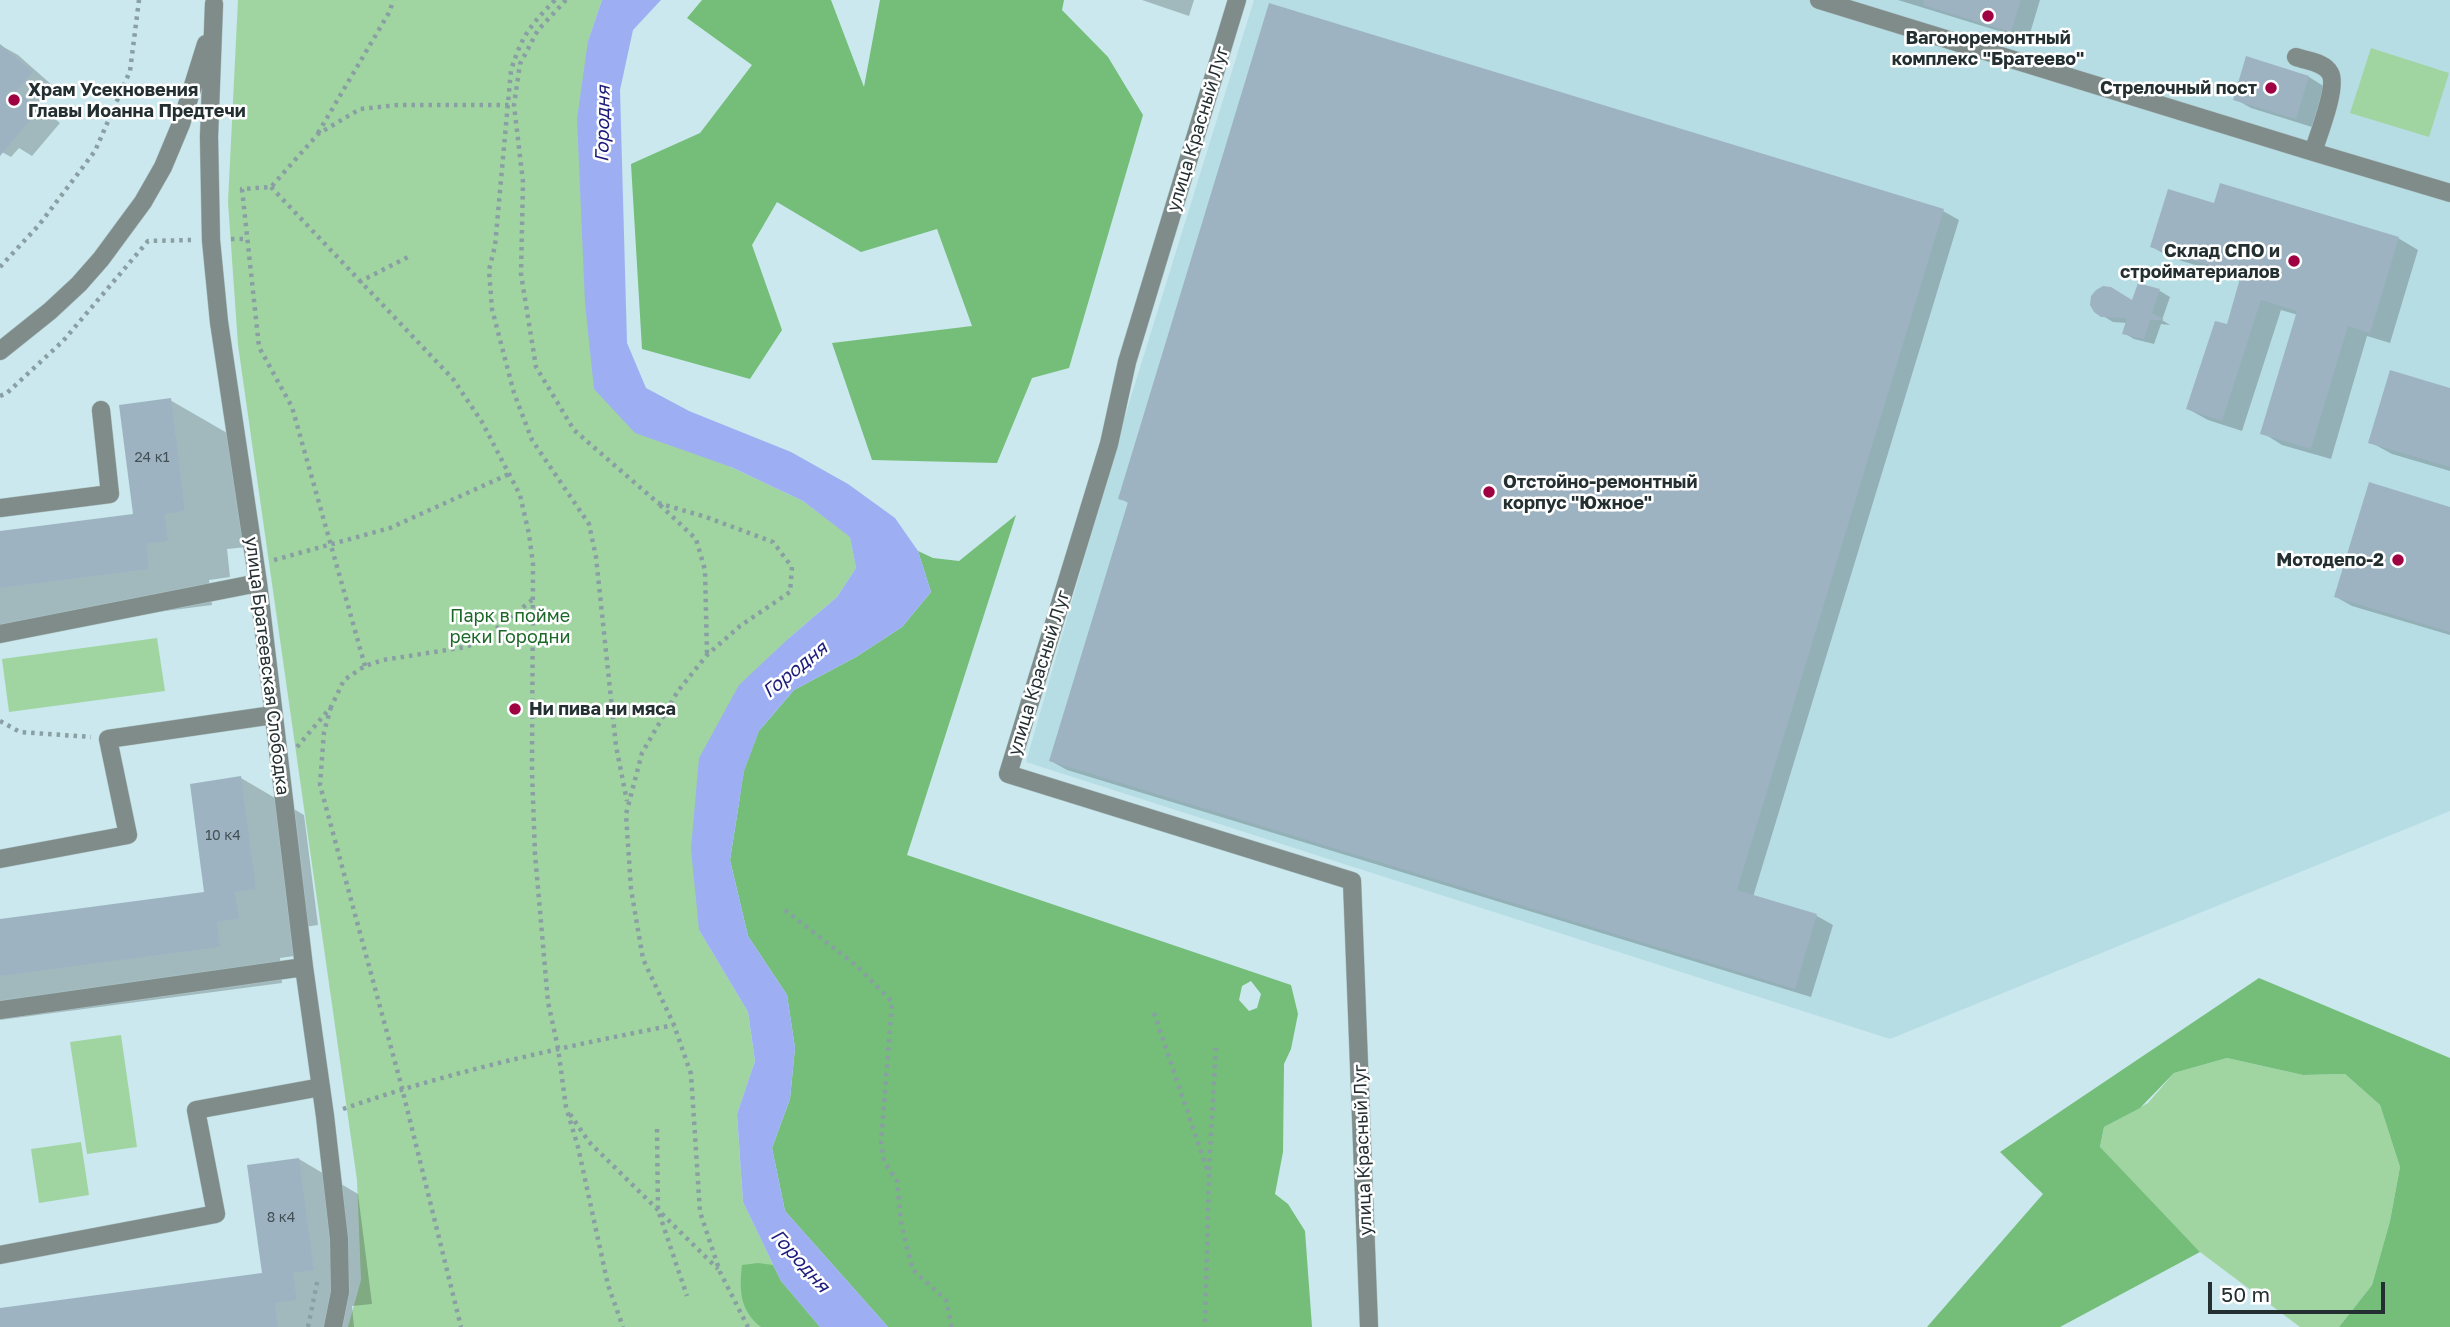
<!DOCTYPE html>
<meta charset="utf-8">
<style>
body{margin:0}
#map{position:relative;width:2450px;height:1327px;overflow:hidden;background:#cae8ed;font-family:"Golos Text",sans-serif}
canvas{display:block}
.scale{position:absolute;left:2208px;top:1282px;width:177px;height:32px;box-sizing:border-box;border:4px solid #242f31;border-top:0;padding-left:9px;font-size:21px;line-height:24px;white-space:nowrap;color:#242f31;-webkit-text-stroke:5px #fff;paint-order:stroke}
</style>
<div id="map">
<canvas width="2450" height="1327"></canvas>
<div class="scale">50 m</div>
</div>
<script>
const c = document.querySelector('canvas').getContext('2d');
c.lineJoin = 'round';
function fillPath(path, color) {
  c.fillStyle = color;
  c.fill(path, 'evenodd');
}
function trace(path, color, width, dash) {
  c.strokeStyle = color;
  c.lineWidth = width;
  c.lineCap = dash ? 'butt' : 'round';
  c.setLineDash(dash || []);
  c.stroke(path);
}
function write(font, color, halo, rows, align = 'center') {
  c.font = font + ' "Golos Text",sans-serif';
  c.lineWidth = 5;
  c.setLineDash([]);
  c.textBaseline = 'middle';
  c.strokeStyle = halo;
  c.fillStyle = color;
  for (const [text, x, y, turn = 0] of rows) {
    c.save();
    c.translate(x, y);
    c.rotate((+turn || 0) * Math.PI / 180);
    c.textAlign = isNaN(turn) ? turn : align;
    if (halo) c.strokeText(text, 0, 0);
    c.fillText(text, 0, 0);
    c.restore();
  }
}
fillPath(new Path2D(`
 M 1254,0 L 2450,0 L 2450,811 L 1890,1039 L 1026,762 L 1125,416 Z`), '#b7dde4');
fillPath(new Path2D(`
 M 238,0 L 602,0 L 588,41 L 594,389 L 731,467 L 803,501 L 850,536 L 856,568 L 837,597 L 789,638 L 699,930 L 748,1012 L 755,1061 L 737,1114 L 743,1202 L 781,1281 L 820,1327 L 348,1327 L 361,1280 L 357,1180 L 238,345 L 228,202 Z
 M 2371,48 L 2449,73 L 2429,137 L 2350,113 Z
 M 157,638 L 165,691 L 9,712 L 2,659 Z
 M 121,1035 L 137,1147 L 87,1154 L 70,1042 Z
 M 2227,1058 L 2303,1075 L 2345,1074 L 2380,1105 L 2400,1167 L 2390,1221 L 2372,1285 L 2339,1327 L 2300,1327 L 2200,1252 L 2100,1148 L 2104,1127 L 2148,1103 L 2174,1073 Z
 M 81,1142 L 89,1195 L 39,1203 L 31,1149 Z`), '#a0d5a2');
fillPath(new Path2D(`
 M 702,0 L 831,0 L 864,87 L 880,0 L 1064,0 L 1062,10 L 1108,57 L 1143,115 L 1069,368 L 1032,378 L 997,463 L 872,460 L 832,343 L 972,326 L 937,229 L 861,252 L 777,202 L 752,245 L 782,330 L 750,379 L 642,349 L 631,164 L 700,133 L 752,65 L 687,18 Z
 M 1016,515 L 907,855 L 1291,985 L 1298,1014 L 1291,1049 L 1284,1064 L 1283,1152 L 1275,1194 L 1288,1204 L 1305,1231 L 1312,1327 L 888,1327 L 785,1211 L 772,1148 L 790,1099 L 795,1048 L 787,995 L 748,936 L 730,860 L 744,771 L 759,731 L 794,690 L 856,657 L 902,627 L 931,592 L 918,551 L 933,558 L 959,561 ZM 1251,981 L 1261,994 L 1257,1008 L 1249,1011 L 1239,1000 L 1242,986 Z
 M 2259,978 L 2450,1058 L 2450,1327 L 2339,1327 L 2372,1285 L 2390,1221 L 2400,1167 L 2380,1105 L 2345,1074 L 2303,1075 L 2227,1058 L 2174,1073 L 2140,1108 L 2104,1127 L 2100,1147 L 2200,1252 L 2060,1327 L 1927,1327 L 2043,1194 L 2000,1152 Z
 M 758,1263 L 773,1265 L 781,1281 L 820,1327 L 761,1327 C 740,1311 739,1290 742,1265 Z`), '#74be79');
fillPath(new Path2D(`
 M 602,0 L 661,0 L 633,30 L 620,90 L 627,343 L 646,388 L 689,411 L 791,452 L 848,484 L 895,518 L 918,551 L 931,592 L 902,627 L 856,657 L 794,690 L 759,731 L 744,771 L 730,860 L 748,936 L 787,995 L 795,1048 L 790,1099 L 772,1148 L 785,1211 L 888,1327 L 820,1327 L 781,1281 L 743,1202 L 737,1114 L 755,1061 L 748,1012 L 699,930 L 691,849 L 699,758 L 739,685 L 789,638 L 837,597 L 856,568 L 850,537 L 803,501 L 731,467 L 635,433 L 594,389 L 585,303 L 577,119 L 588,41 Z`), '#9daff2');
fillPath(new Path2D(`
 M 1142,0 L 1194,0 L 1189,16 Z
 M 1898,0 L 2040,0 L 2028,40 Z
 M 0,45 L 18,55 L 53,86 L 37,104 L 60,123 L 32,156 L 19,148 L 11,157 L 0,151 Z
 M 2248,58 L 2309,77 L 2325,87 L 2312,127 L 2251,108 L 2235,99 Z
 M 2215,206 L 2398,238 L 2418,250 L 2390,343 L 2367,336 L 2331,459 L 2282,445 L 2263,433 L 2298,315 L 2281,310 L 2242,431 L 2208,420 L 2188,409 L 2228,327 L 2242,279 L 2172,258 L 2152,247 Z
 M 1943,211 L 1959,220 L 1753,897 L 1817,916 L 1833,925 L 1811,997 L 1067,770 L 1051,761 L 1130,504 L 1120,498 Z
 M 2139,285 L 2160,291 L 2170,297 L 2162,320 L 2170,325 L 2161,324 L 2154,344 L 2134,339 L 2124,333 L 2127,323 L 2113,322 L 2095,311 L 2134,302 Z
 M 2450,390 L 2450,471 L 2392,454 L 2370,442 Z
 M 170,400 L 234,437 L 247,547 L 227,549 L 230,577 L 209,580 L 212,605 L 0,632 L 0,533 L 135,516 Z
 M 2450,509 L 2450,635 L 2352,606 L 2336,597 Z
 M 241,778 L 304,815 L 318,925 L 298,928 L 301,955 L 280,958 L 282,983 L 0,1020 L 0,921 L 206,894 Z
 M 299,1159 L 358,1194 L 372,1304 L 352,1306 L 354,1327 L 0,1327 L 0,1310 L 264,1275 Z`), '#0003');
fillPath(new Path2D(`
 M 1924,0 L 2021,0 L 2011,32 L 1923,5 Z
 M 1269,3 L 1944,209 L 1737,890 L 1817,914 L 1795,989 L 1049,761 L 1128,502 L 1118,499 Z
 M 0,44 L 33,72 L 17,91 L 39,110 L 0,156 Z
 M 2246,56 L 2309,76 L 2296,119 L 2233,100 Z
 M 2220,183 L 2399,237 L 2370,333 L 2348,326 L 2311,449 L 2260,434 L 2297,311 L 2261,300 L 2222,421 L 2186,409 L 2215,321 L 2227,324 L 2241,275 L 2150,247 L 2168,189 L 2214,203 Z
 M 2138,283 L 2160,289 L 2152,313 L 2164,320 L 2150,320 L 2144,339 L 2122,334 L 2127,318 L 2101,317 L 2094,312 L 2090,305 L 2091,296 L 2096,290 L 2103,286 L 2111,287 L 2132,300 Z
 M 2390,370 L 2450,388 L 2450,467 L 2368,443 Z
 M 171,398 L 185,511 L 165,514 L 168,541 L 146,544 L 149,569 L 0,588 L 0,531 L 133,514 L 119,405 Z
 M 2369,482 L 2450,507 L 2450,632 L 2334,597 Z
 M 241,776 L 256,889 L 235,892 L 239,919 L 217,922 L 220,947 L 0,976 L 0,919 L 204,892 L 190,784 Z
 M 299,1158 L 314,1270 L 293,1273 L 297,1300 L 275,1303 L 278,1327 L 0,1327 L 0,1308 L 262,1273 L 247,1165 Z`), '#9eb3c2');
const minor = new Path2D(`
 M 1237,0 L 1127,362 L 1109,444 L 1008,774 L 1352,881 L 1369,1327
 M 1819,0 L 2313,152 C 2318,136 2338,86 2330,73 C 2324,62 2307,61 2296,57
 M 214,4 L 209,137 L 211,240 L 219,322 L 258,583 L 304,967 L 325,1116 L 339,1239 L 340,1292 L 333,1327
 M 2313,152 L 2450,193
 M 0,351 L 50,311 L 79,284 L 101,259 L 143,202 L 163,167 L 181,124 L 206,44
 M 0,508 L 110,494 L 101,410
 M 0,634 L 258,583
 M 0,859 L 128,835 L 108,739 L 273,715
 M 0,1010 L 304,967
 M 0,1255 L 216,1214 L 196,1110 L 321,1087`);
trace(minor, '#a9c3c7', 19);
trace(new Path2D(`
 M 555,0 C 529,27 523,34 511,70 L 495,246 L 489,270 L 492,309 L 514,393 L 532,440 L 589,524 L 596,557 L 616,746 L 627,801
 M 566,0 L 538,30 L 520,64 L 514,105 L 523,182 L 521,274 L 536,367 L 574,430 L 658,503 L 706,517 L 773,542 L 792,567 L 790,592 L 740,626 L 707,655 L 678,691 L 642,753 L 626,814 L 631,889 L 643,959 L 674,1025 L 691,1074 L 700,1212 L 720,1272 L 748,1327
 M 318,133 L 390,11 L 393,0
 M 271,187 L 453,379 L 482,422 L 520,495 L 529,534 L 533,564 L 532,771 L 535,854 L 548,1002 L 558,1048 L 566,1107 L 578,1147 L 608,1285 L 623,1327
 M 231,239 L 247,239
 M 0,267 L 39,225 L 95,151 L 130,71 L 139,0
 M 359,282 L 410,256
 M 0,396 L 7,393 L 63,341 L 148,241 L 191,240
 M 660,505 L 696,539 L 705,570 L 707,654
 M 274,560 L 390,528 L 509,474
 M 365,666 L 292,407 L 259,347 L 242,189 L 271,187 L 318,134 L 360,109 L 398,105 L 514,105
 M 331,707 L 324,732 L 320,785 L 402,1088 L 461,1327
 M 0,721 L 20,732 L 91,737
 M 297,747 L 331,707 L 344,680 L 365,666 L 383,660 L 466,647 L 481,641 L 532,600
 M 785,910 L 858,967 L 892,1002 L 881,1143 L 884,1161 L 897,1181 L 901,1222 L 912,1269 L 946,1300 L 952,1327
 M 1154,1013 L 1209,1175 L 1205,1327
 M 343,1109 C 451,1071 562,1047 674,1025
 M 570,1114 L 589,1142 L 718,1269
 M 657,1129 L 658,1210 L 687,1296
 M 1209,1170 L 1216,1046
 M 308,1327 L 318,1278`), '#899fa3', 4.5, [3.5, 5]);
trace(minor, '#808c89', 18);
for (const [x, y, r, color] of [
 [1988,16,7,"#9f0143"],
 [2271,88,7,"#9f0143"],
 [14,100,7,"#9f0143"],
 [2294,261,7,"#9f0143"],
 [1489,492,7,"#9f0143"],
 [2398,560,7,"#9f0143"],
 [515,709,7,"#9f0143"]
]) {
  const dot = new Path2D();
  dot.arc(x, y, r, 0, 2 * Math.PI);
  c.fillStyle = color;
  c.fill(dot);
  trace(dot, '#fff', 2.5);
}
write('14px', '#425055', null, [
 ["24 к1",152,458],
 ["10 к4",223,836],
 ["8 к4",281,1218]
]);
write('bold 18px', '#242f31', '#fff', [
 ["Вагоноремонтный",1988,38,"center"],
 ["комплекс \"Братеево\"",1988,59,"center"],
 ["Стрелочный пост",2257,88],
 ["Храм Усекновения",28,90,"left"],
 ["Главы Иоанна Предтечи",28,111,"left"],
 ["Склад СПО и",2280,251],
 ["стройматериалов",2280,272],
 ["Отстойно-ремонтный",1503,482,"left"],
 ["корпус \"Южное\"",1503,503,"left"],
 ["Мотодепо-2",2384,560],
 ["Ни пива ни мяса",529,709,"left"]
], 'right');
write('18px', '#242f31', '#fff', [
 ["улица Красный Луг",1198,129,-73],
 ["улица Братеевская Слободка",267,666,83],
 ["улица Красный Луг",1039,673,-73],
 ["улица Красный Луг",1363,1150,-92]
]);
write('18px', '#1c6828', '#fff', [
 ["Парк в пойме",510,616],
 ["реки Городни",510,637]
]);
write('italic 19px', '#1c1d7b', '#fff', [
 ["Городня",603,124,-89],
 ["Городня",795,670,-39],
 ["Городня",800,1261,48]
]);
</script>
